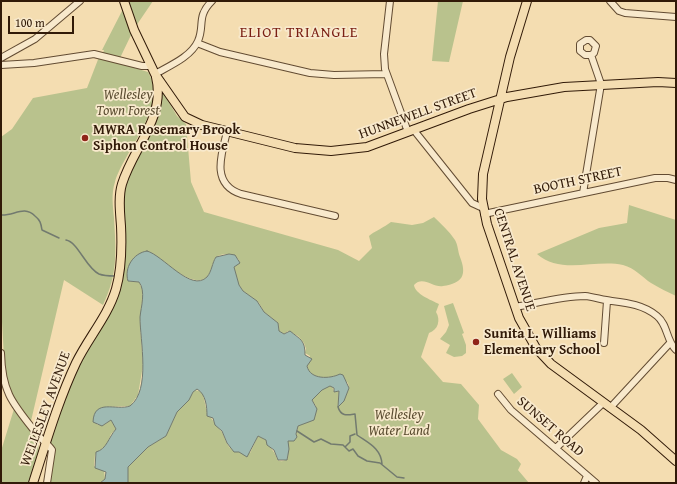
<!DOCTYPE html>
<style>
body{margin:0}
#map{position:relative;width:677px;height:484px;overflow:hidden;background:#f4ddb1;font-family:"Gentium Book Plus",serif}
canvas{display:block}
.frame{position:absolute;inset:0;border:2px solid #311a08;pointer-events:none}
.scale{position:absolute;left:8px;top:16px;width:66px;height:18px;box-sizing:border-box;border:2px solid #311a08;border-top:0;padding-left:5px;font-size:12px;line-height:14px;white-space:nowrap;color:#311a08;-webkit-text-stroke:3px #f8e9cc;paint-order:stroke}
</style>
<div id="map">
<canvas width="677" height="484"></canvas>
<div class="frame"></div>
<div class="scale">100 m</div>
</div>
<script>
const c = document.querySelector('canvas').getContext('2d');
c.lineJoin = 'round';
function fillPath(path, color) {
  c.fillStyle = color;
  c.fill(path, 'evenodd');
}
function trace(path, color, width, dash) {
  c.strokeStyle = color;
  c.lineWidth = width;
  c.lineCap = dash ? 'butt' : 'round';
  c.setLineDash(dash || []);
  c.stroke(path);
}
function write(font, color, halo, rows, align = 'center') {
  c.font = font + ' "Gentium Book Plus",serif';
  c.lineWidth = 3.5;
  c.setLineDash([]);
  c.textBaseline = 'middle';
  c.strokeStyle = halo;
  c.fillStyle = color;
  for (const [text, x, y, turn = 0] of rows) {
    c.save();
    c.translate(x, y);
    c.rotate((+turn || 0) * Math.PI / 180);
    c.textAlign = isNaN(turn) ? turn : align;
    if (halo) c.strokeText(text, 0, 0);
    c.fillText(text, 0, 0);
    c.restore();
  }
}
fillPath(new Path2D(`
 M 128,1 L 153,1 L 136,26 Z
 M 438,1 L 463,1 L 449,62 L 432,61 Z
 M 123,9 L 132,33 L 120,58 L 103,53 L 104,50 L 102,50 Z
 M 99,57 L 148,72 C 169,106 124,151 115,182 C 111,194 113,206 114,218 C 116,252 118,274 103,305 L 64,280 L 31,421 L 13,398 L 5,375 L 1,304 L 1,137 L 12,129 L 33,98 L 87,88 Z
 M 161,89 L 177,116 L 186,124 L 191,182 L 204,212 L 338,250 L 359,261 L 372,248 L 369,236 C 373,232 385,227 391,222 L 412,225 L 423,223 L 434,217 C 441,224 449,231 455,240 C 458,245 458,252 460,257 C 467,275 463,283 443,286 C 433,288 423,275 414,285 C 415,294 431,300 439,304 L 436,312 C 441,320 438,330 429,333 L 421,357 L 443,382 L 461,384 L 479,405 L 478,419 L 501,450 L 517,459 L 521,464 L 518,470 L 529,483 L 128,483 L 128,467 L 148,447 L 166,436 L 177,412 L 195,390 L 202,392 C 205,399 205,408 208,413 C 210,417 218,427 221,431 C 223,433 224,437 225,439 C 229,452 239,453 250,453 L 258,436 L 266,440 C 268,447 274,449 277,459 C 280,463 285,461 288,458 L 288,441 L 296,436 L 298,426 L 314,419 L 316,406 L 312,400 C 316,394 325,385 332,386 L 334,392 L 339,391 L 338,407 L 342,403 L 349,388 L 348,383 L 338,375 C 330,380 314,379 308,370 C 306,366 309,360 310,356 L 305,353 L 306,349 L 304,343 L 298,336 L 288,331 L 284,334 L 279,331 L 278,323 L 264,312 L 259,303 L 243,291 L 239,285 L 233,269 L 239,260 C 233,253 224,252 216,257 C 212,263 212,271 207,277 C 194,290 162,260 150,252 L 128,267 L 128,281 L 139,282 L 143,291 L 140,325 L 143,365 L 138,395 L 130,406 L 106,407 L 97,425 L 104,425 L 111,420 L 116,429 L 111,434 L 107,444 L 95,455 L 94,466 L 104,470 L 105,479 L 100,483 L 49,483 L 49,444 L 76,371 L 117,288 L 120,201 Z
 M 629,205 L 676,220 L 676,296 C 668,292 659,288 651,283 C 642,277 635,268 623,265 C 595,259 560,275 537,254 L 599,228 L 627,223 Z
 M 453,303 L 464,333 L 462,334 L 466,345 L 466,353 L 462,356 L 454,357 L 446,353 L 450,345 L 440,339 L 446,332 L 449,325 L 444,306 Z
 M 512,373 L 522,387 L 514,394 L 503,379 Z
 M 14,409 L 37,439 C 42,453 34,469 30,483 L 1,483 L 1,451 Z`), '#b9c28d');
const water = new Path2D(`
 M 147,251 C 163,255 191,293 207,277 C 212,271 212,263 216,257 L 229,254 L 235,255 L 240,263 L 234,267 L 239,285 L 243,291 L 257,301 L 264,312 L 278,323 L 279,331 L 284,334 L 290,331 C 301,340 305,340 305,355 L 312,359 L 307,366 C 310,380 330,379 340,374 L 343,375 L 349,388 L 344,401 L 338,407 L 339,391 L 334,392 L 334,388 L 330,386 L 322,390 L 312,400 L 317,409 L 314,420 L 298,426 L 296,434 L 297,437 L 294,441 L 288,441 L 289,449 L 287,460 L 278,460 L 274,450 L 267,445 L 266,440 L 258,436 L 247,457 L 239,452 L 234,452 L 227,443 L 222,431 L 215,425 L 213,418 L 207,416 C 207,407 206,394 197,389 L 193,392 L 189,400 L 177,412 L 166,436 L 148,447 L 128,467 L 128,483 L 100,483 L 105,479 L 106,472 L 95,468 L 96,452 C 107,449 108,438 116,429 L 111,420 L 102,426 L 93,422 C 94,398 116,411 130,406 C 151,390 140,341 140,317 C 141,307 146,291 139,282 L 128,281 C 124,268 133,253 147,251 Z`);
fillPath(water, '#9ebab3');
trace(water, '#727a6f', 1);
trace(new Path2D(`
 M 1,215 C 14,216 24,205 35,216 C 40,220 41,223 42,230 L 59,238
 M 66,240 C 78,242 86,268 99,274 C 104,276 110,276 115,276
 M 338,407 C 341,417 348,415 355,414 L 357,435 C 368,443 381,448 382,464
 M 297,431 L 314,442 L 321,439 L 331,444 L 343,445 L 349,451 L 353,449 L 358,456 L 367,461 L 380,463 L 397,477 L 404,478
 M 345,447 L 350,442 L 350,436 L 355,434`), '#727a6f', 1.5);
const minor = new Path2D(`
 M 390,1 L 384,54 L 385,69 L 408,132
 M 610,1 L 619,11 L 625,13 L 676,17
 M 197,43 L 220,52 L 310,73 L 334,75 L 386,74
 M 1,58 L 35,39 L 80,1
 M 1,65 L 34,63 L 94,54 L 142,66 L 151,66
 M 155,74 C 169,66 191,57 198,41 C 205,25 196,17 212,1
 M 413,129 L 472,203 L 483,208
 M 227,132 C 221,155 211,184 241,194 L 335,216
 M 583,193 L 601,84 L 591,55 L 594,53 L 596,46 L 590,40 L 586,40 L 580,44 L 580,51 L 585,55 L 591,55
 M 484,214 L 655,178 L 668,178 L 676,180
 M 515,307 C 538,303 562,296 585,296 C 594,297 603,300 612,301 C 628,303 644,305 657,316 C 668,325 666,340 676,350
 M 604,343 L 607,301
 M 1,353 C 2,393 13,404 37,434 C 41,439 48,444 52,450 L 47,483
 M 498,394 L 511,410 L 596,483
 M 610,408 L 670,343
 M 556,448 L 603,403
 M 584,483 L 587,476`);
const major = new Path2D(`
 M 124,1 L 134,30 L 155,74 L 185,117 L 202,125 L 295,148 L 331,151 L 367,147 L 469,109 L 507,97 L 564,87 L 658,82 L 676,83
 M 527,1 L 510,57 L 483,174 L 482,199 L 487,224 L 519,318 L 536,348 L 551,364 L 641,430 L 676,461
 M 33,483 C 46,443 58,401 76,363 C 88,338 108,316 116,289 C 122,268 122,247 121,226 C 120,212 118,197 122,184 C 133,148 166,117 156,77`);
trace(minor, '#624b32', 8);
trace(major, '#311a08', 10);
trace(minor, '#f8e9cc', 6);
trace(major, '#f4ddb1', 8);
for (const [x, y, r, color] of [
 [85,138,4,"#8f2418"],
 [476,342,4,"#8f2418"]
]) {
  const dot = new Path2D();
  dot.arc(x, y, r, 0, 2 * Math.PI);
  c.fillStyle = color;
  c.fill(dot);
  trace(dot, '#f8e9cc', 1.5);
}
write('italic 14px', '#5a4c30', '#f8e9cc', [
 ["Wellesley",128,95],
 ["Town Forest",128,111],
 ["Wellesley",399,415],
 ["Water Land",399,431]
]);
write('14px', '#311a08', '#f8e9cc', [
 ["HUNNEWELL STREET",418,114,-20],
 ["BOOTH STREET",578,181,-12],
 ["CENTRAL AVENUE",514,260,72],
 ["WELLESLEY AVENUE",46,409,-70],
 ["SUNSET ROAD",550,427,41]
]);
write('bold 14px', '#311a08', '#f8e9cc', [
 ["MWRA Rosemary Brook",93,130],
 ["Siphon Control House",93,146],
 ["Sunita L. Williams",484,334],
 ["Elementary School",484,350]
], 'left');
c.letterSpacing = '1px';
write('15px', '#7a1f14', '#f8e9cc', [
 ["ELIOT TRIANGLE",299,33]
]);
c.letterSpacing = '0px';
</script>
